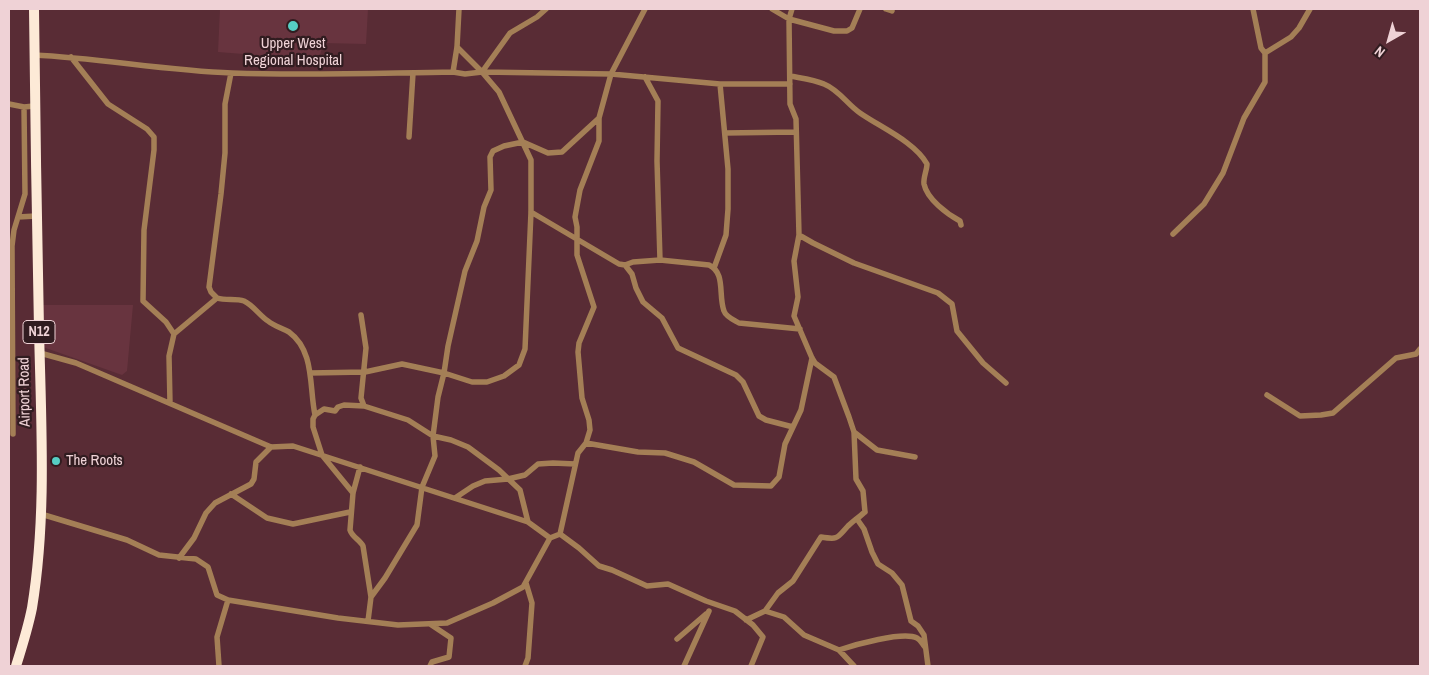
<!DOCTYPE html>
<style>
body{margin:0}
#map{position:relative;width:1429px;height:675px;overflow:hidden;background:#592c35;font-family:"Archivo Narrow",sans-serif}
canvas{display:block}
.frame{position:absolute;inset:0;border:10px solid #efd2d6;pointer-events:none}
.north{position:absolute;left:1364px;top:15px;width:50px;height:50px;-webkit-text-stroke:4px #311c20;paint-order:stroke;rotate:218deg;font-size:14px;font-weight:700;line-height:20px;text-align:center;color:#efd2d6}
.north::after{content:'';display:block;margin:auto;width:18px;height:22px;background:#efd2d6;clip-path:polygon(50% 0,100% 100%,50% 72%,0 100%)}
</style>
<div id="map">
<canvas width="1429" height="675"></canvas>
<div class="frame"></div>
<div class="north">N</div>
</div>
<script>
const c = document.querySelector('canvas').getContext('2d');
c.lineJoin = 'round';
function fillPath(path, color) {
  c.fillStyle = color;
  c.fill(path, 'evenodd');
}
function trace(path, color, width, dash) {
  c.strokeStyle = color;
  c.lineWidth = width;
  c.lineCap = dash ? 'butt' : 'round';
  c.setLineDash(dash || []);
  c.stroke(path);
}
function write(font, color, halo, rows, align = 'center') {
  c.font = font + ' "Archivo Narrow",sans-serif';
  c.lineWidth = 4.5;
  c.setLineDash([]);
  c.textBaseline = 'middle';
  c.strokeStyle = halo;
  c.fillStyle = color;
  for (const [text, x, y, turn = 0] of rows) {
    c.save();
    c.translate(x, y);
    c.rotate((+turn || 0) * Math.PI / 180);
    c.textAlign = isNaN(turn) ? turn : align;
    if (halo) c.strokeText(text, 0, 0);
    c.fillText(text, 0, 0);
    c.restore();
  }
}
fillPath(new Path2D(`
 M 220,9 L 368,9 L 366,44 L 323,43 L 319,60 L 218,52 Z
 M 43,305 L 133,305 L 127,371 L 122,375 L 43,347 Z`), '#68343f');
trace(new Path2D(`
 M 772,9 L 789,19 L 834,31 L 847,31 L 852,28 L 860,9
 M 792,9 L 789,19 L 790,104 L 796,119 L 799,235 L 794,261 L 798,297 L 794,316 L 812,358 L 815,363 L 834,377 L 849,417 L 854,432 L 856,479 L 863,491 L 865,512
 M 886,9 L 892,11
 M 1265,53 L 1291,37 L 1299,28 L 1310,9
 M 34,55 C 100,58 166,71 232,73 C 305,76 379,73 453,72 L 465,74 L 482,72 L 611,74 L 720,84 L 790,84
 M 71,57 L 108,104 L 147,129 L 154,137 L 154,150 L 144,230 L 143,301 L 166,322 L 174,334 L 169,356 L 170,403
 M 453,72 L 457,47 L 459,9
 M 482,72 L 510,33 L 537,17 L 546,9
 M 790,76 C 800,78 813,79 824,84 C 839,90 847,104 860,113 C 880,127 915,142 927,164 C 927,170 923,178 924,184 C 927,199 947,214 960,221 L 961,225
 M 645,77 L 658,101 L 657,161 L 660,260
 M 9,104 L 24,107 L 34,106
 M 725,133 L 795,132
 M 409,137 L 413,73
 M 531,212 L 619,264 L 625,265 L 633,262 L 660,260 L 709,265 C 726,273 718,295 724,311 C 726,317 734,320 739,323 L 800,329
 M 18,217 L 36,216
 M 1173,234 L 1204,204 L 1223,173 L 1244,118 L 1265,82 L 1265,53 L 1261,48 L 1253,9
 M 799,235 L 813,243 L 854,263 L 938,293 L 952,304 L 957,331 L 983,363 L 1006,383
 M 625,265 L 632,274 L 636,288 L 643,302 L 662,318 L 678,348 L 736,375 L 743,382 L 759,416 L 766,420 L 793,427
 M 714,268 L 726,235 L 728,209 L 728,169 L 720,84
 M 217,298 L 211,292 L 209,287 L 221,194 L 225,153 L 225,104 L 231,73
 M 361,315 L 366,348 L 361,398 L 364,406 L 408,420 L 433,436 L 451,440 L 468,447 L 499,470 L 520,490 L 528,522
 M 174,334 L 217,298 C 226,301 236,298 244,301 C 253,305 260,316 268,321 C 274,326 282,328 289,332 C 315,351 309,387 315,415
 M 40,353 L 76,363 L 271,447 L 293,446 L 528,522 L 550,538
 M 310,373 L 365,372 L 402,364 L 444,373 L 472,382 L 487,382 L 504,376 L 519,365 L 525,349 L 531,212 L 531,160 L 499,92 L 482,72 L 457,47
 M 1267,395 L 1300,416 L 1321,415 L 1333,413 L 1396,358 L 1416,354 L 1420,349
 M 854,432 L 877,450 L 915,457
 M 13,434 L 12,246 L 14,230 L 25,194 L 24,107
 M 586,443 L 638,452 L 665,453 L 694,462 L 734,485 L 771,486 L 779,477 L 785,444 L 801,410 L 812,358
 M 360,467 L 353,493 L 350,530 C 352,537 360,540 363,546 L 371,597 L 368,621
 M 353,493 L 322,455 L 313,427 L 313,419 L 315,415 L 324,409 L 335,411 L 338,407 L 344,405 L 364,406
 M 231,494 L 267,518 L 293,524 L 350,512
 M 455,498 L 473,486 L 485,481 L 508,479 L 525,475 L 538,464 L 553,463 L 575,464
 M 41,514 L 127,540 L 159,555 L 196,559 L 208,567 L 217,595 L 228,600 L 338,618 L 398,625 L 447,623 L 493,603 L 523,587 L 550,538 L 560,534
 M 560,534 L 578,453 L 586,443 L 590,430 L 589,420 L 582,398 L 578,352 L 579,343 L 594,307 L 577,255 L 577,227 L 575,217 L 580,190 L 599,141 L 599,118 L 611,74 L 645,9
 M 560,534 L 579,548 L 599,566 L 612,570 L 647,586 L 668,584 L 706,601 L 735,611 L 753,625 L 763,637 L 751,666
 M 179,558 L 194,538 L 206,513 L 215,503 L 251,484 L 254,479 L 256,462 L 271,447
 M 371,597 L 385,578 L 417,525 L 422,487 L 435,456 L 433,436 L 438,397 L 444,373 L 448,346 L 465,271 L 477,241 L 484,207 L 491,190 L 490,157 L 493,151 L 504,146 L 523,142 L 548,153 L 562,152 L 599,118
 M 765,611 L 784,617 L 804,635 L 839,650 L 854,666
 M 746,620 L 765,611 L 778,593 L 793,581 L 821,537 C 839,540 837,538 848,526 C 853,521 860,516 865,512 L 857,519 L 864,529 L 872,552 L 878,564 L 892,573 L 902,585 L 911,621 L 918,626 L 924,635 L 928,666
 M 677,639 L 706,614
 M 839,650 C 854,645 903,631 917,638 C 921,640 922,644 925,647
 M 219,666 L 217,637 L 228,600
 M 430,666 L 432,662 L 449,657 L 451,638 L 430,624
 M 525,666 L 528,658 L 532,603 L 526,583
 M 684,666 L 709,611`), '#a47f56', 5.5);
trace(new Path2D(`
 M 16,666 C 22,647 28,628 32,608 C 47,516 41,422 39,329 C 37,222 35,116 34,9`), '#fdead7', 10);
for (const [x, y, r, color] of [
 [293,26,6,"#56cec4"],
 [56,461,5,"#56cec4"]
]) {
  const dot = new Path2D();
  dot.arc(x, y, r, 0, 2 * Math.PI);
  c.fillStyle = color;
  c.fill(dot);
  trace(dot, '#311c20', 2);
}
for (const [x, y, w] of [
 [39,332,32]
]) {
  const box = new Path2D();
  box.roundRect(x - w / 2, y - 11.5, w, 23, 4);
  c.fillStyle = '#311c20';
  c.fill(box);
  trace(box, '#efd2d6', 1);
}
write('bold 14px', '#efd2d6', null, [
 ["N12",39,332]
]);
write('15px', '#efd2d6', '#311c20', [
 ["Upper West",293,44],
 ["Regional Hospital",293,61],
 ["The Roots",66,461,"left"]
]);
write('15px', '#efd2d6', '#311c20', [
 ["Airport Road",25,392,-91]
]);
</script>
